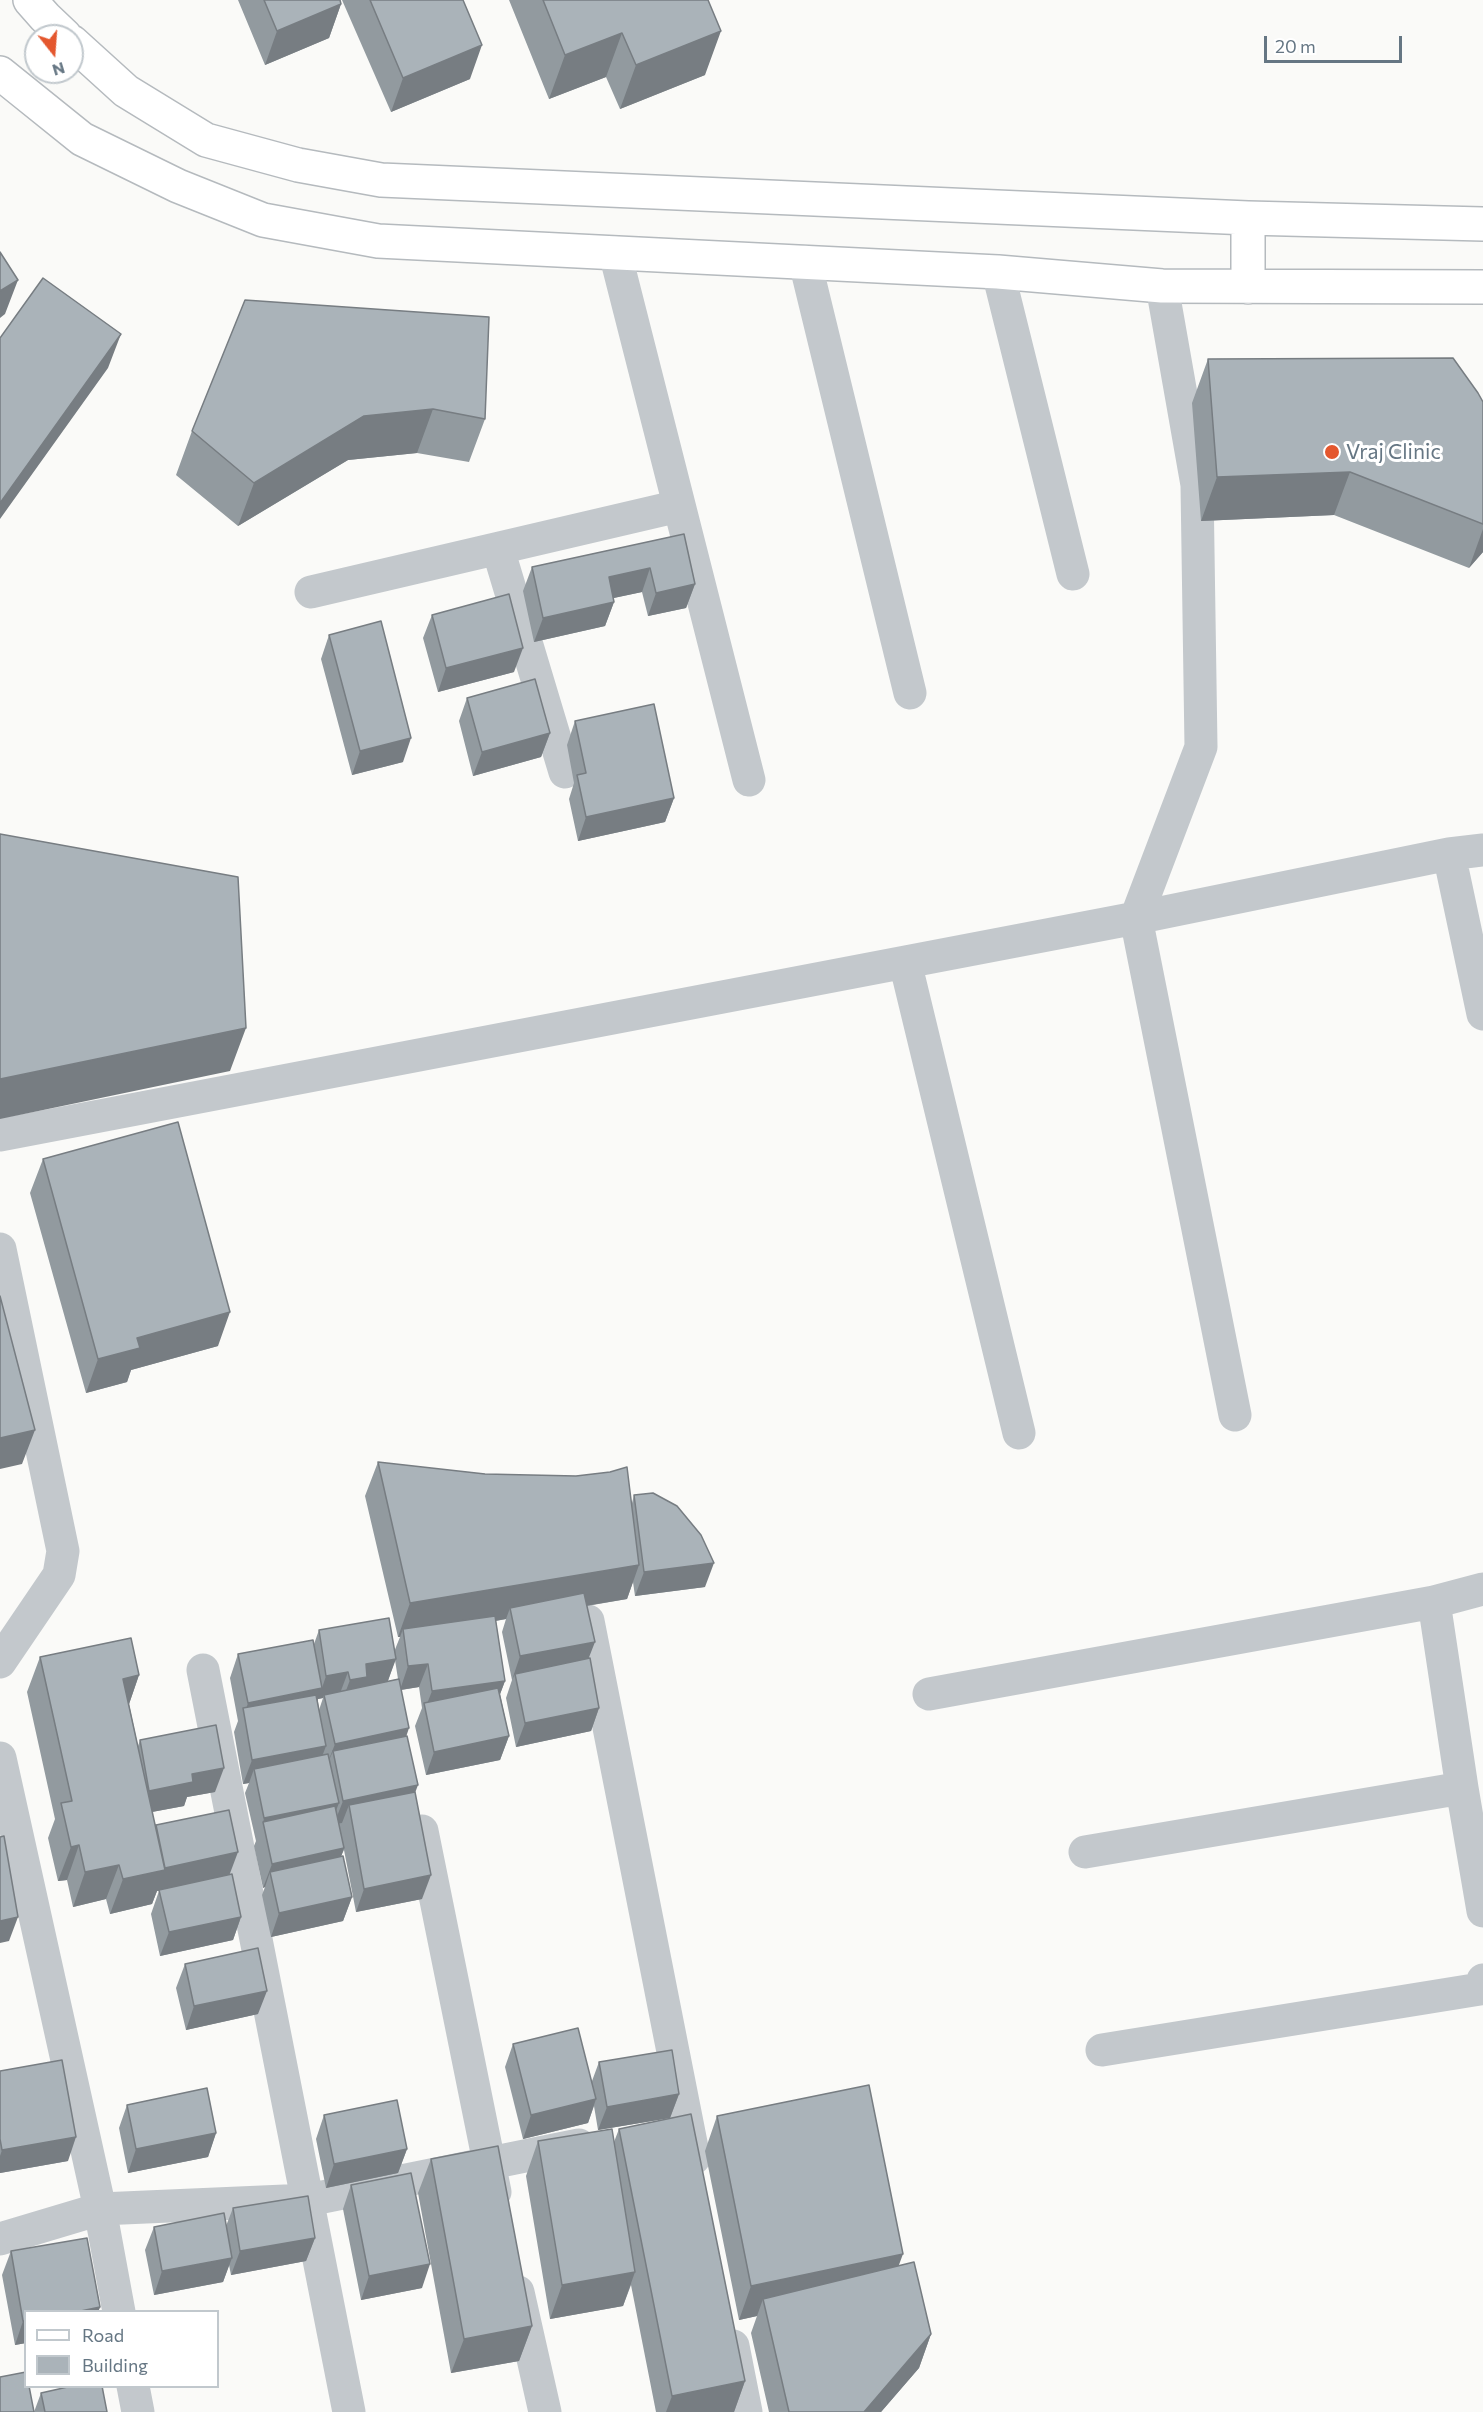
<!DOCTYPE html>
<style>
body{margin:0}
#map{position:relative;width:1483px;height:2412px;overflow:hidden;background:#fafaf8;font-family:Commissioner,sans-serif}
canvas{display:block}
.legend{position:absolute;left:24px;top:2310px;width:195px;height:78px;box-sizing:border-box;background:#fff;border:2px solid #c1c8cd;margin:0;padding:8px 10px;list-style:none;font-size:18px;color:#657683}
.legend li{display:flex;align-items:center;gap:12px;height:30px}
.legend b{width:30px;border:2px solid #c1c8cd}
.north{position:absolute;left:24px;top:24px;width:60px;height:60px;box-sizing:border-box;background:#fff;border:2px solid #c1c8cd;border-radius:50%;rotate:163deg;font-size:16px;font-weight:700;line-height:24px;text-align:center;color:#657683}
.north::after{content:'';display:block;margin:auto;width:21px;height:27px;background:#e4572e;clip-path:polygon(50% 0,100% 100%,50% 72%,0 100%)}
.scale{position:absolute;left:1264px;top:36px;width:138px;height:27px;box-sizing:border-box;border:3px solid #657683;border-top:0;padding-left:8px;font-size:18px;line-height:21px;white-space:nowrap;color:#657683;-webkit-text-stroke:4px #fff;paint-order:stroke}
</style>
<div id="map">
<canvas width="1483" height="2412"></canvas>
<ul class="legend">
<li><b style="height:8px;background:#fff"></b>Road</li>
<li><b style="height:16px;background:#aab3b9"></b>Building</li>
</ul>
<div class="north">N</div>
<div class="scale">20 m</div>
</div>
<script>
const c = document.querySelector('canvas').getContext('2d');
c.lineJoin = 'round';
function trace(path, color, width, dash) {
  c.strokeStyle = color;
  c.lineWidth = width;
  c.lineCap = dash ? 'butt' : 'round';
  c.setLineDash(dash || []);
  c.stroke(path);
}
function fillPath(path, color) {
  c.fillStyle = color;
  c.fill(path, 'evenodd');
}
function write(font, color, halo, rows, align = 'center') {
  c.font = font + ' Commissioner,sans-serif';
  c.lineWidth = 6;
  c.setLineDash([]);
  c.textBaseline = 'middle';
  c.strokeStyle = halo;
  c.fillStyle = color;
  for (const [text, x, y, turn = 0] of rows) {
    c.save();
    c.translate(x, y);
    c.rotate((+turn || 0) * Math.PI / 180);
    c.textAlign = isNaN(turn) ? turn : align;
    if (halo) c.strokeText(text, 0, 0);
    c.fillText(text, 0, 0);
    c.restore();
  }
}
const major = new Path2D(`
 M 30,0 L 45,17 L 65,36
 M 72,42 L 126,91 L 206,140 L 298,165 L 381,180 L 1248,218 L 1483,224
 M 0,73 L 82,139 L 178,186 L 263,220 L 378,241 L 998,272 L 1162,286 L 1483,287
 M 1248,218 L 1248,287`);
trace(major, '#b5babe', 36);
trace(new Path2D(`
 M 615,253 L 749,780
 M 805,262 L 910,693
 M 998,272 L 1073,574
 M 1162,286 L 1197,485 L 1201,747 L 1136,918 L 1235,1415
 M 498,549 L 565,772
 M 311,592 L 679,506
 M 1449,854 L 1483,1014
 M 905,962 L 1019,1433
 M 0,1135 L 1136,918 L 1449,854 L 1483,850
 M 0,1249 L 63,1551 L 59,1575 L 0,1662
 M 1434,1602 L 1462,1788 L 1483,1911
 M 588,1621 L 694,2158
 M 203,1670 L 349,2412
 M 929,1694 L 1434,1602 L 1483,1589
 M 0,1758 L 100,2209 L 119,2312
 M 422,1831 L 495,2192
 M 1085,1852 L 1462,1788
 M 1102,2050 L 1480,1989 L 1483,1980
 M 0,2239 L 100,2209 L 308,2200 L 579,2145
 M 518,2292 L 545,2412
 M 733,2346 L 746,2412
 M 133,2386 L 138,2412`), '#c3c8cc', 33);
trace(major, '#fff', 33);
fillPath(new Path2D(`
 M 238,0 L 340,0 L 341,4 L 329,38 L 265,65 Z
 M 342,0 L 463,0 L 470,79 L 391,112 Z
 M 509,0 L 708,0 L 705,75 L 620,109 L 606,77 L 549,99 Z
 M 245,300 L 485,419 L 469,462 L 417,453 L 348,460 L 238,526 L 176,475 L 192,431 Z
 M 1208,359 L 1483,402 L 1483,552 L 1469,568 L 1334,515 L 1201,521 L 1192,403 Z
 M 684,534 L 695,584 L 686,608 L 648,616 L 642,592 L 613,598 L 614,602 L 605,626 L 534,642 L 523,591 L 532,567 Z
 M 432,615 L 514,672 L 438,692 L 423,638 Z
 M 329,635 L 403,762 L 352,775 L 321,659 Z
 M 467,698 L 550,733 L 541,757 L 473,776 L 459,721 Z
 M 575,721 L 674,798 L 665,822 L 578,841 L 569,799 L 574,783 L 567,745 Z
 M 43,1159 L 218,1346 L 131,1370 L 127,1382 L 86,1393 L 30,1193 Z
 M 378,1462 L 632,1503 L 634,1495 L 705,1587 L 635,1596 L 633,1582 L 627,1599 L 587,1606 L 589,1659 L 599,1708 L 591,1731 L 516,1747 L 506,1698 L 512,1680 L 502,1632 L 506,1619 L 496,1621 L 505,1681 L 500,1694 L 509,1736 L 500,1760 L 426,1775 L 415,1726 L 422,1708 L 419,1687 L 401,1690 L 406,1736 L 415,1793 L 422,1899 L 356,1912 L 344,1850 L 341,1856 L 352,1897 L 343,1921 L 271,1937 L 262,1895 L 265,1887 L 263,1888 L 254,1846 L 256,1841 L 245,1793 L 249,1783 L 243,1784 L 234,1732 L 238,1721 L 230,1678 L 238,1654 L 314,1644 L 319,1630 L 394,1652 L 400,1637 L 398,1637 L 365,1496 ZM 395,1660 L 398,1679 L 388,1681 ZM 323,1698 L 319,1710 L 318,1702 L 318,1699 Z
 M 40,1657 L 139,1675 L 129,1704 L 138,1746 L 140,1740 L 215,1792 L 187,1797 L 184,1806 L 152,1812 L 155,1827 L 156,1825 L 229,1875 L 241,1917 L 233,1940 L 160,1956 L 151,1914 L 159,1891 L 157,1891 L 152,1904 L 110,1914 L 106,1899 L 73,1907 L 67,1880 L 58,1881 L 48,1838 L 55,1819 L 27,1692 Z
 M 185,1964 L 258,2014 L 186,2030 L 176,1988 Z
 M 513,2044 L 592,2081 L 599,2062 L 679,2094 L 670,2118 L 598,2130 L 594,2106 L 588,2123 L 523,2139 L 505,2067 Z
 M 0,2071 L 68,2161 L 0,2173 Z
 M 127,2105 L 216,2133 L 208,2157 L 128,2173 L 119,2128 Z
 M 324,2115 L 407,2149 L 398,2173 L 326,2188 L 316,2139 Z
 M 717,2116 L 899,2266 L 931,2334 L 919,2368 L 881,2412 L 769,2412 L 751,2333 L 757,2316 L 739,2320 L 705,2151 Z
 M 619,2129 L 745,2381 L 734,2412 L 656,2412 L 631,2285 L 623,2306 L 550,2319 L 526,2176 L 538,2141 L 614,2142 Z
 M 431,2159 L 532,2326 L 519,2361 L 451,2373 L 418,2193 Z
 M 351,2185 L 422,2288 L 361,2300 L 343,2209 Z
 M 233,2208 L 315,2238 L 306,2261 L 231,2275 L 229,2265 L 223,2282 L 154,2295 L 145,2250 L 154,2227 L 226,2226 Z
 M 11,2251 L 100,2307 L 98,2312 L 26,2312 L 26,2343 L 15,2345 L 2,2275 Z
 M 41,2393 L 107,2412 L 34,2412 Z`), '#929a9f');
fillPath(new Path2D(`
 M 341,4 L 329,38 L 265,65 L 277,31 Z
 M 721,31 L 705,75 L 620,109 L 636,65 Z
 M 622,33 L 606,77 L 549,99 L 565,55 Z
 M 482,45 L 470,79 L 391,112 L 403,78 Z
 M 18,280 L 5,314 L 0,318 L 0,291 Z
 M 121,334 L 108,368 L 0,519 L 0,503 Z
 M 433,409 L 417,453 L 348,460 L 238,526 L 254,483 L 364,416 Z
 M 1350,472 L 1334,515 L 1201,521 L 1217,477 Z
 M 1483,529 L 1483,552 L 1469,568 Z
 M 650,568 L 642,592 L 600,601 L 609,577 Z
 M 695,584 L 686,608 L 648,616 L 656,593 Z
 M 614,602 L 605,626 L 534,642 L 543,618 Z
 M 523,648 L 514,672 L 438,692 L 446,668 Z
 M 550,733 L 541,757 L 473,776 L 482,752 Z
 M 411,738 L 403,762 L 352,775 L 360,751 Z
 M 674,798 L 665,822 L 578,841 L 586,817 Z
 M 246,1028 L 230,1071 L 0,1119 L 0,1079 Z
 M 230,1312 L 218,1346 L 131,1370 L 127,1382 L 86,1393 L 98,1359 L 137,1338 Z
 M 35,1430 L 22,1464 L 0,1469 L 0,1438 Z
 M 714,1563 L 705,1587 L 635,1596 L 644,1572 Z
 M 639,1565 L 627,1599 L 512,1618 L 510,1608 L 506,1619 L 404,1636 L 403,1629 L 400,1637 L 398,1637 L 410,1603 Z
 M 595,1642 L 586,1665 L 515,1674 L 512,1680 L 520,1656 Z
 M 396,1659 L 387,1683 L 341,1704 L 350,1680 L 366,1664 Z
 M 428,1664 L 419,1687 L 400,1690 L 408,1666 Z
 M 348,1672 L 339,1696 L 324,1695 L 323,1698 L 318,1699 L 314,1712 L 244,1715 L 248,1703 L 322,1688 L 326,1676 Z
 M 139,1675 L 127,1710 L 123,1679 Z
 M 505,1681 L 496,1705 L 425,1709 L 432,1691 Z
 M 599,1708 L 591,1731 L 516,1747 L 525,1723 Z
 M 409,1728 L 401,1752 L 333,1751 L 326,1767 L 335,1744 Z
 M 509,1736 L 500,1760 L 426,1775 L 434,1752 Z
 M 326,1746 L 317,1770 L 254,1769 L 249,1783 L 243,1784 L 252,1760 Z
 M 224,1768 L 215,1792 L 187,1797 L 184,1806 L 141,1814 L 149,1791 L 192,1774 Z
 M 418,1785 L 409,1809 L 349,1805 L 342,1823 L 334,1824 L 343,1801 Z
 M 339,1803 L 330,1826 L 263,1823 L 264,1818 Z
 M 79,1845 L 67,1880 L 58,1881 L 71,1847 Z
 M 344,1848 L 336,1872 L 270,1872 L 265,1887 L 263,1888 L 272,1864 Z
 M 238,1852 L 229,1876 L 157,1891 L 152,1904 L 110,1914 L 123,1879 L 165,1870 L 165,1868 Z
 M 119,1865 L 106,1899 L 73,1907 L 85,1872 Z
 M 431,1875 L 422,1899 L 356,1912 L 364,1889 Z
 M 352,1897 L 343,1921 L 271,1937 L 279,1913 Z
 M 18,1917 L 9,1941 L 0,1943 L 0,1921 Z
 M 241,1917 L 233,1940 L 160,1956 L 169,1932 Z
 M 267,1991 L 258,2014 L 186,2030 L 194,2006 Z
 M 679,2094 L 670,2118 L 598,2130 L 607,2107 Z
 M 596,2099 L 588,2123 L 523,2139 L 531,2115 Z
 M 216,2133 L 208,2157 L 128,2173 L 136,2149 Z
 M 76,2137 L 68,2161 L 0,2173 L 0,2156 L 2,2150 Z
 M 407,2149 L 398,2173 L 326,2188 L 334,2164 Z
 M 315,2238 L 306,2261 L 231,2275 L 240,2251 Z
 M 903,2254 L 890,2289 L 763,2299 L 757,2316 L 739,2320 L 751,2286 Z
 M 232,2258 L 223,2282 L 154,2295 L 162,2271 Z
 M 430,2264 L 422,2288 L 361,2300 L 369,2276 Z
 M 635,2272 L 623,2306 L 550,2319 L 562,2285 Z
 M 100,2307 L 98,2312 L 76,2312 Z
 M 23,2321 L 26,2321 L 26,2343 L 15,2345 Z
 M 532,2326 L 519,2361 L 451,2373 L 464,2339 Z
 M 931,2334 L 919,2368 L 881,2412 L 864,2412 Z
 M 745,2381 L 734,2412 L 666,2412 L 672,2396 Z`), '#777d82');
const building = new Path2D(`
 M 264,0 L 340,0 L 341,4 L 277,31 Z
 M 370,0 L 463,0 L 482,45 L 403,78 Z
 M 543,0 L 708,0 L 721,31 L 636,65 L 622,33 L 565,55 Z
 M 0,252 L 18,280 L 0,291 Z
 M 43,278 L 121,334 L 0,503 L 0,338 Z
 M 245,300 L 489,317 L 485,419 L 433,409 L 364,416 L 254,483 L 192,431 Z
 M 1453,358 L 1478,393 L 1483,402 L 1483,524 L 1350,472 L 1217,477 L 1208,359 Z
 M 684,534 L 695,584 L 656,593 L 650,568 L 609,577 L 614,602 L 543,618 L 532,567 Z
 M 509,594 L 523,648 L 446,668 L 432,615 Z
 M 381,621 L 411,738 L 360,751 L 329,635 Z
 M 535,679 L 550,733 L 482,752 L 467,698 Z
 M 654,704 L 674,798 L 586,817 L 577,775 L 586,773 L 575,721 Z
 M 0,834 L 238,877 L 246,1028 L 0,1079 Z
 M 178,1122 L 230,1312 L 137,1338 L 140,1348 L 98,1359 L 43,1159 Z
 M 0,1296 L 35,1430 L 0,1438 Z
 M 378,1462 L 485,1474 L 576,1476 L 610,1472 L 627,1467 L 639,1565 L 410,1603 Z
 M 653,1493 L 677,1506 L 701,1535 L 714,1563 L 644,1572 L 634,1495 Z
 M 584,1593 L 595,1642 L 520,1656 L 510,1608 Z
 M 495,1616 L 505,1681 L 432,1691 L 428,1664 L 408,1666 L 403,1629 Z
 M 389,1618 L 396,1659 L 366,1664 L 367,1677 L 350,1680 L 348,1672 L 326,1676 L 319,1630 Z
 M 131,1638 L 139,1675 L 123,1679 L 165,1870 L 123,1879 L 119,1865 L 85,1872 L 79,1845 L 71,1847 L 61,1803 L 72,1801 L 40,1657 Z
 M 313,1640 L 322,1688 L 248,1703 L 238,1654 Z
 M 590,1658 L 599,1708 L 525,1723 L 515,1674 Z
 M 399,1679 L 409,1728 L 335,1744 L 324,1695 Z
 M 498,1688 L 509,1736 L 434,1752 L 424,1703 Z
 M 316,1695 L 326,1746 L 252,1760 L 243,1708 Z
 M 216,1725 L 224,1768 L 192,1774 L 193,1782 L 149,1791 L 140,1740 Z
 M 407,1736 L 418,1785 L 343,1801 L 333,1751 Z
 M 328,1754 L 339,1803 L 264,1818 L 254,1769 Z
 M 415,1792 L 431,1875 L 364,1889 L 349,1805 Z
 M 335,1806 L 344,1848 L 272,1864 L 263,1822 Z
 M 229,1810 L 238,1852 L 165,1868 L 156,1825 Z
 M 4,1836 L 18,1917 L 0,1921 L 0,1837 Z
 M 343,1856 L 352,1897 L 279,1913 L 270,1872 Z
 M 232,1874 L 241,1917 L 169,1932 L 159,1890 Z
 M 258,1948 L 267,1991 L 194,2006 L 185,1964 Z
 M 578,2028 L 596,2099 L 531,2115 L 513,2044 Z
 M 672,2050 L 679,2094 L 607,2107 L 599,2062 Z
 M 62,2060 L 76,2137 L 2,2150 L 0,2139 L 0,2071 Z
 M 869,2085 L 903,2254 L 751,2286 L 717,2116 Z
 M 207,2088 L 216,2133 L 136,2149 L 127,2105 Z
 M 397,2100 L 407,2149 L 334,2164 L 324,2115 Z
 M 691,2114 L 745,2381 L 672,2396 L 619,2129 Z
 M 612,2129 L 635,2272 L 562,2285 L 538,2141 Z
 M 498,2146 L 532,2326 L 464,2339 L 431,2159 Z
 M 411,2173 L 430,2264 L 369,2276 L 351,2185 Z
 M 308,2196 L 315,2238 L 240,2251 L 233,2208 Z
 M 224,2213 L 232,2258 L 162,2271 L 154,2227 Z
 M 87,2238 L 100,2307 L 76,2312 L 26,2312 L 26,2321 L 23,2321 L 11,2251 Z
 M 914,2262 L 931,2334 L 864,2412 L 789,2412 L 763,2299 Z
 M 26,2372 L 26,2386 L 29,2386 L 34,2412 L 0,2412 L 0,2377 Z
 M 72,2386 L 102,2386 L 107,2412 L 45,2412 L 41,2393 Z`);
fillPath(building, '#aab3b9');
trace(building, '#777d82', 1.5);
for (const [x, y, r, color] of [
 [1332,452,8,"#e4572e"]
]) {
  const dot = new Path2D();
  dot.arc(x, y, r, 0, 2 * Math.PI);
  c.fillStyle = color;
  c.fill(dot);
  trace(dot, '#fff', 2);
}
write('21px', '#657683', '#fff', [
 ["Vraj Clinic",1346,452]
], 'left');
</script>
